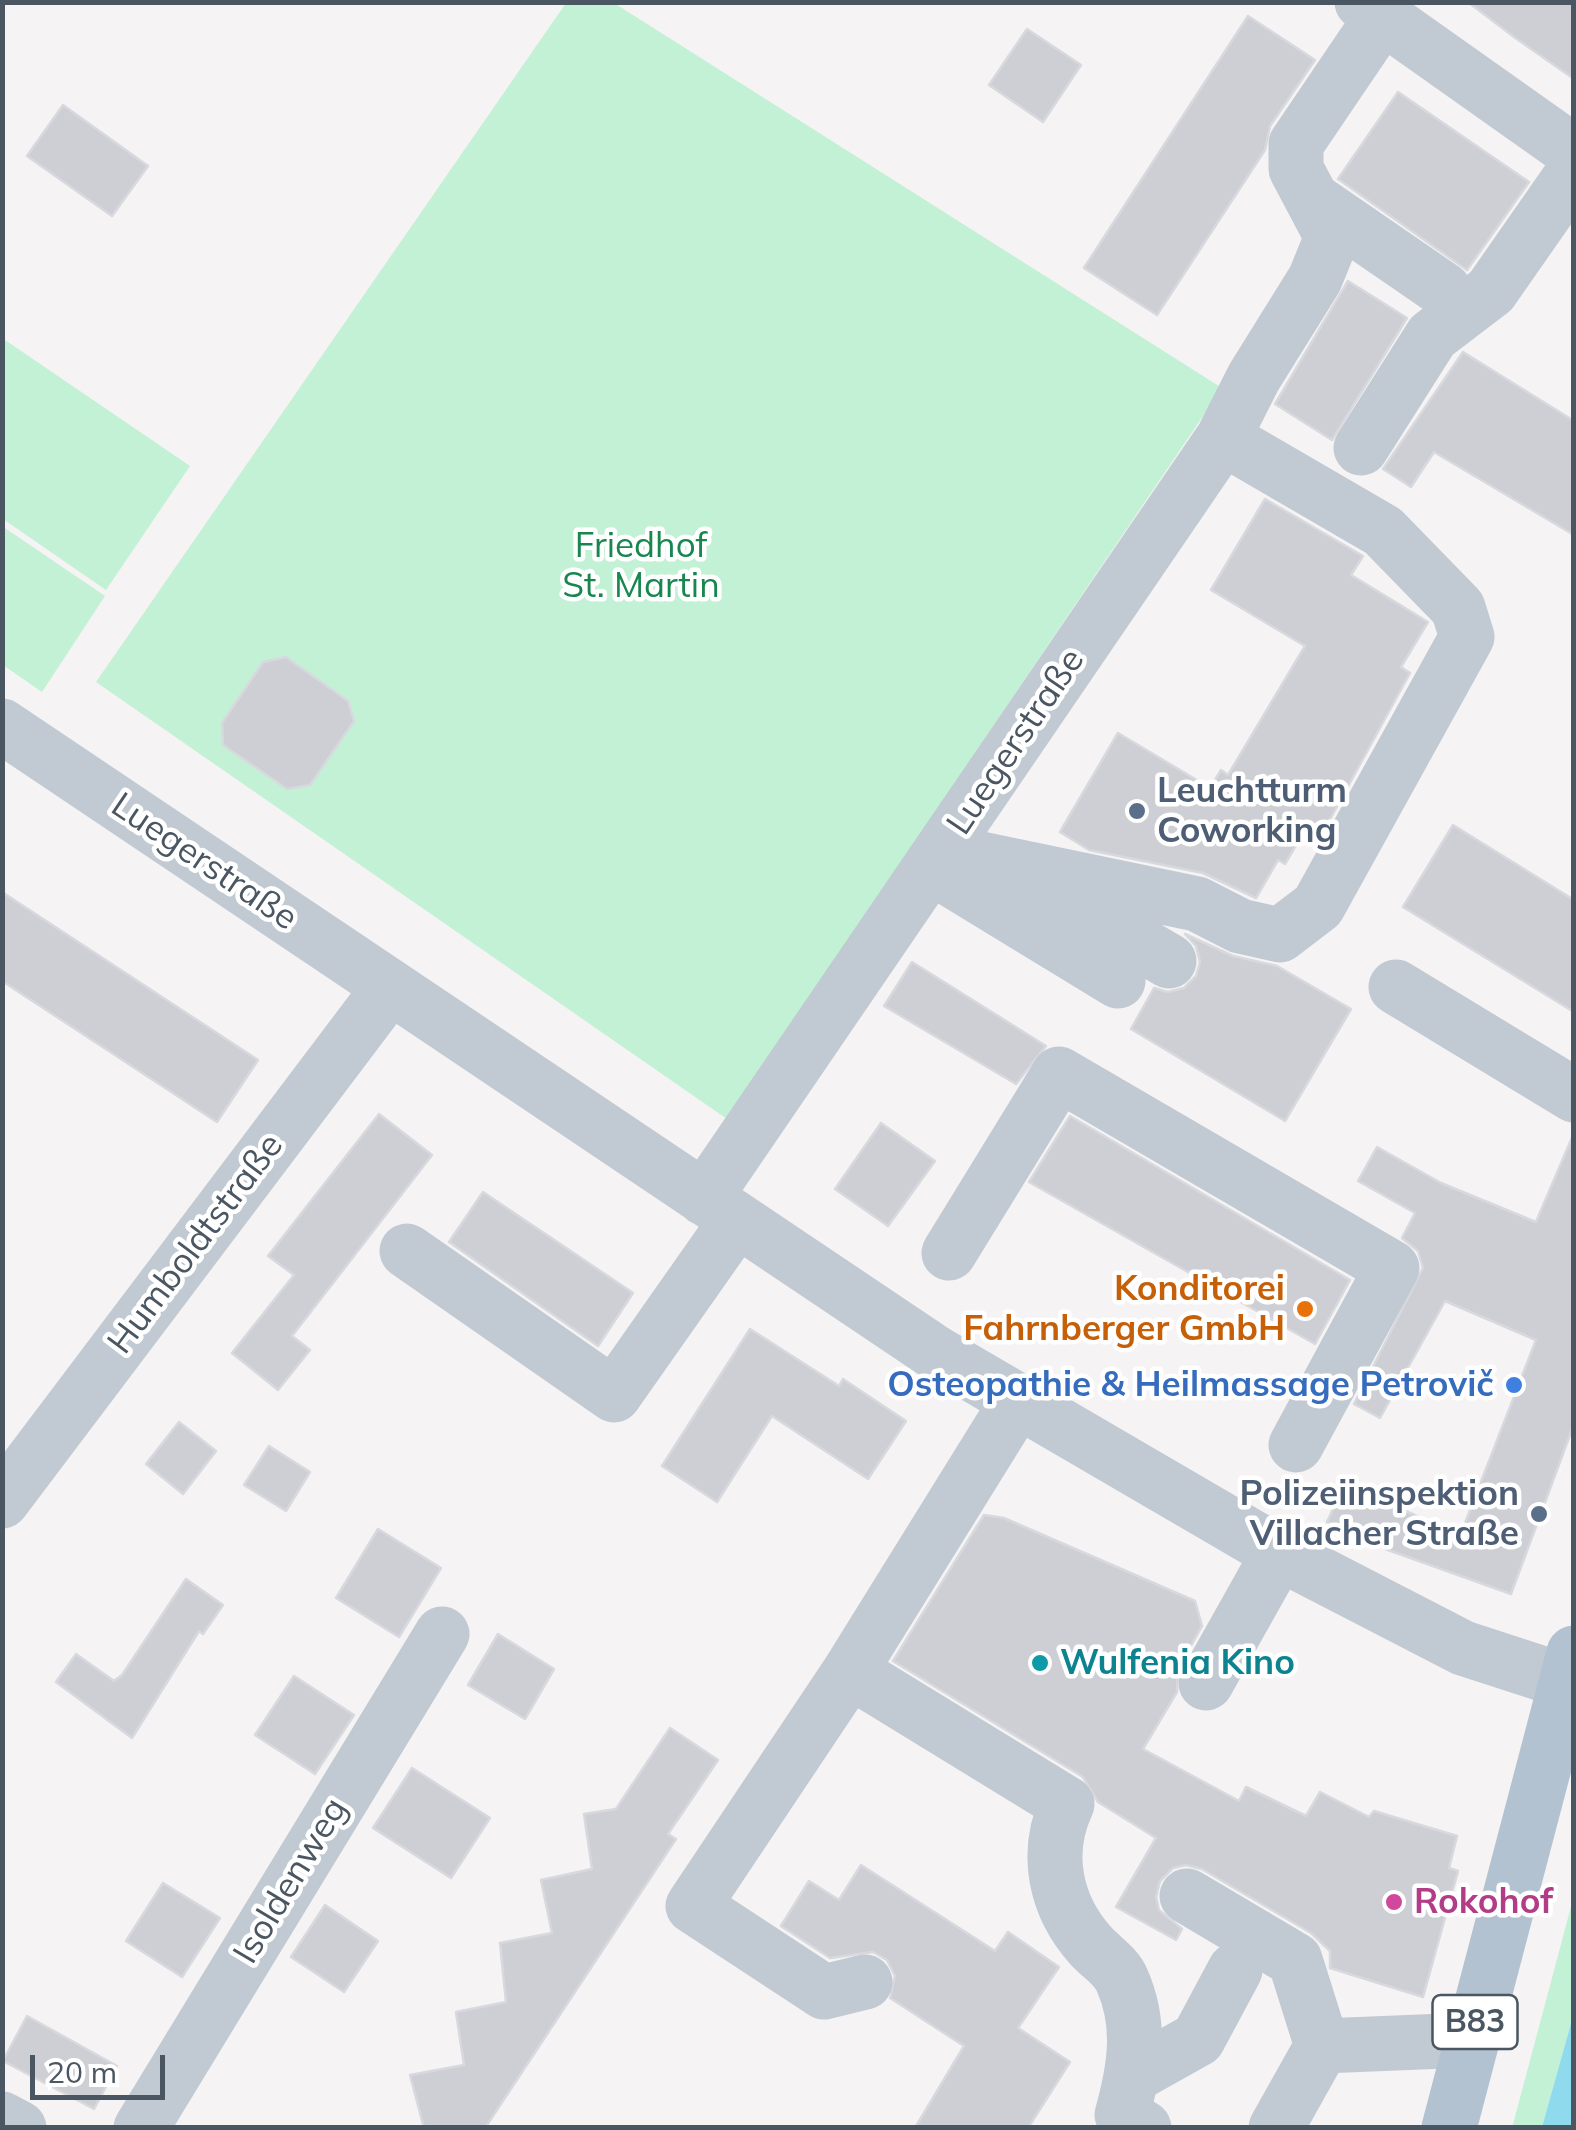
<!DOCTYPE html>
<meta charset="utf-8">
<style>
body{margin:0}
#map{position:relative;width:1576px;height:2130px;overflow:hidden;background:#f5f3f3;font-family:Mulish,sans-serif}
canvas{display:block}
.frame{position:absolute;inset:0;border:5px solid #4a5661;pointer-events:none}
.scale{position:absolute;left:30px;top:2055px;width:135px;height:45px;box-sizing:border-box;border:5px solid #4a5661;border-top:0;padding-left:12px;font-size:30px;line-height:35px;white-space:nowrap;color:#4a5661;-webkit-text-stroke:8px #fff;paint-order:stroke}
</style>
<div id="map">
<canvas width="1576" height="2130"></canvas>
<div class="frame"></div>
<div class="scale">20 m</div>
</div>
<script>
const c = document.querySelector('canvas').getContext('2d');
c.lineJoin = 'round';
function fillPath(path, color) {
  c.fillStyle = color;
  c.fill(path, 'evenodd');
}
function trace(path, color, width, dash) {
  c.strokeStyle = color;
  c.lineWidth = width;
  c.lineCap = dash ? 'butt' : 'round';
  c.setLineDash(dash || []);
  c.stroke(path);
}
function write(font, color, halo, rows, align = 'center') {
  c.font = font + ' Mulish,sans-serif';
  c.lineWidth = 9;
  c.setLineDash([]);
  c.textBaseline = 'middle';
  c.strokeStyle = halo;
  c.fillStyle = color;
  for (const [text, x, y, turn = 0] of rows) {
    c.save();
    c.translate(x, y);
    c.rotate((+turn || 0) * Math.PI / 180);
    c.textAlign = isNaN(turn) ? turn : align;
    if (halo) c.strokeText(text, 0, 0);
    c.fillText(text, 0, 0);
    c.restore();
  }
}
fillPath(new Path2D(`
 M 566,3 L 614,3 L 1222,388 L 727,1119 L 96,682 Z
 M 2,338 L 190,466 L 106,590 L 3,519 Z
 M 2,526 L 105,596 L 42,692 L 3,665 Z
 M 1573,1899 L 1573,2016 L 1542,2127 L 1512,2128 Z`), '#c3f1d5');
fillPath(new Path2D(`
 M 1573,2016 L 1573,2127 L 1542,2127 Z`), '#90daee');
const building = new Path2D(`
 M 1468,2 L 1574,2 L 1574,79 L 1514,37 Z
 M 1248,16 L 1315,60 L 1270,126 L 1265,150 L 1157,315 L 1084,268 Z
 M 1027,29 L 1081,65 L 1043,122 L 989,85 Z
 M 1398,92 L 1529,182 L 1467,270 L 1338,179 Z
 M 63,105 L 148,166 L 112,216 L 27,156 Z
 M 1348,281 L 1407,318 L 1332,440 L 1275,404 Z
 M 1463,352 L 1574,421 L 1574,535 L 1434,452 L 1411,487 L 1383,469 Z
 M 1265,499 L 1363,556 L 1351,575 L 1428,622 L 1401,667 L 1410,673 L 1323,832 L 1309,823 L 1285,864 L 1278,860 L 1256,898 L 1203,873 L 1089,850 L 1060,832 L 1118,733 L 1210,788 L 1221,770 L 1228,775 L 1305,646 L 1211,590 Z
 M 286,657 L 348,701 L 354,721 L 310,785 L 287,789 L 223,745 L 222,723 L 263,662 Z
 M 1453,825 L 1574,900 L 1574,1012 L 1403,907 Z
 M 2,892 L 258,1060 L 217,1122 L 2,981 Z
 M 1185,934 L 1233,956 L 1277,966 L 1351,1009 L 1285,1121 L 1131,1029 L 1154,988 L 1168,992 L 1184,988 L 1196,976 L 1200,962 L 1196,946 Z
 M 912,962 L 1046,1046 L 1016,1084 L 884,1006 Z
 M 379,1114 L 432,1155 L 292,1336 L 310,1350 L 278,1390 L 232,1353 L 294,1275 L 268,1256 Z
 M 1070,1116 L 1350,1280 L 1315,1344 L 1029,1182 Z
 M 881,1123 L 935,1161 L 888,1226 L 835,1189 Z
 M 1574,1133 L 1574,1424 L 1511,1594 L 1388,1550 L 1327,1522 L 1345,1483 L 1460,1536 L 1536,1340 L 1445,1301 L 1380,1418 L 1354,1404 L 1423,1268 L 1418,1251 L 1402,1238 L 1415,1213 L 1358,1181 L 1377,1147 L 1441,1183 L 1536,1222 Z
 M 483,1192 L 633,1293 L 598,1346 L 449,1242 Z
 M 750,1329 L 839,1386 L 843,1379 L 906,1421 L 868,1479 L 772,1416 L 717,1502 L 662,1466 Z
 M 179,1422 L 216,1451 L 183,1494 L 146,1464 Z
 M 269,1446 L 310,1472 L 286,1511 L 244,1485 Z
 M 984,1515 L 1004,1518 L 1195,1601 L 1202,1626 L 1178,1669 L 1177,1692 L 1143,1749 L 1239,1801 L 1246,1787 L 1306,1816 L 1320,1792 L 1369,1817 L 1374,1811 L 1457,1836 L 1449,1868 L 1458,1871 L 1423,1997 L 1330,1968 L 1330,1951 L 1311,1933 L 1202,1869 L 1186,1865 L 1173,1868 L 1160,1881 L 1156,1897 L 1159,1910 L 1182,1929 L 1176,1940 L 1116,1907 L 1156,1838 L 1098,1802 L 1083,1777 L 893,1661 Z
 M 378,1529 L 441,1568 L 399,1637 L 336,1598 Z
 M 186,1579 L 223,1605 L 203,1634 L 199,1631 L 132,1738 L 56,1682 L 76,1654 L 114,1681 L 122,1675 Z
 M 498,1634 L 554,1669 L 525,1719 L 468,1685 Z
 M 294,1676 L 354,1715 L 315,1774 L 255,1735 Z
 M 670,1728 L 718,1760 L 668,1834 L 676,1839 L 485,2128 L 424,2128 L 410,2075 L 464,2065 L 456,2012 L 506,2002 L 500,1943 L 552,1933 L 541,1880 L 592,1869 L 584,1814 L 616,1809 Z
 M 412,1768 L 490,1818 L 451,1878 L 373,1828 Z
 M 861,1865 L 995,1951 L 1008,1932 L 1059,1967 L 1018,2028 L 1070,2062 L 1028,2128 L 915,2128 L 964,2046 L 890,1998 L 895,1976 L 887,1960 L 873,1952 L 830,1958 L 781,1926 L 809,1881 L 839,1900 Z
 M 163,1883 L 220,1918 L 182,1977 L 126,1941 Z
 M 325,1905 L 378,1941 L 344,1992 L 291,1957 Z
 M 27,2016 L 117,2066 L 94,2109 L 3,2061 Z`);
fillPath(building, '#cdcfd5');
trace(building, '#d7d9de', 2.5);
trace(new Path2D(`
 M 1362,2 L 1574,152
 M 1316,202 L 1444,290
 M 1223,438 L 1254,377 L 1315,279 L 1332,237 L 1296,169 L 1296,144 L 1382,17
 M 1361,448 L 1432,336 L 1491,291 L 1574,172
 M 2,726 L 936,1353 L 1279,1553 L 1463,1648 L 1574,1684
 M 931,867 L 1118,981
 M 1042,887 L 1169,961
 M 1396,987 L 1574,1095
 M 704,1198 L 1223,438 L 1383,531 L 1458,608 L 1467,637 L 1318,906 L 1280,935 L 1240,926 L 1197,904 L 942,851
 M 407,1251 L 614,1395 L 737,1220
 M 949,1253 L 1059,1074 L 1392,1268 L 1296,1445
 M 2,1501 L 390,987
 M 850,1671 L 1067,1804 C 1044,1853 1055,1906 1091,1946 C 1101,1957 1116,1966 1122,1980 C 1142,2025 1135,2068 1122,2115 L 1144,2128
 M 1206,1683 L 1279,1553
 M 1187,1896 L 1295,1960 L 1322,2046
 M 865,1982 L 824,1992 L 693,1906 L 850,1671 L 1017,1402
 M 1132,2076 L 1198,2039 L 1235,1970
 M 2,2119 L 19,2128
 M 141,2128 L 442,1634
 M 1276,2128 L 1322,2046 L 1470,2040`), '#c1cad2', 55);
trace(new Path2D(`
 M 1449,2128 L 1574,1653`), '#b3c2d1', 55);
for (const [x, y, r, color] of [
 [1137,811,10,"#5c6f8a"],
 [1305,1309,10,"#e8710a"],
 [1514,1385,10,"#3f7fe0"],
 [1539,1514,10,"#5c6f8a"],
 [1040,1663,10,"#0f9aa8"],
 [1394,1902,10,"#d1479c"]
]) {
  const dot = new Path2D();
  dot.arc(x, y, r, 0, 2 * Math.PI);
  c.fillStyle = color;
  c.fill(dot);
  trace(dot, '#fff', 4);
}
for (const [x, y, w] of [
 [1475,2022,85]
]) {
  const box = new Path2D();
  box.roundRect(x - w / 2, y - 27, w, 54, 8);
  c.fillStyle = '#fff';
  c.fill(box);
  trace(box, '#4a5661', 2.5);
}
write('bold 32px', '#4a5661', null, [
 ["B83",1475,2022]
]);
write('35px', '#17864f', '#fff', [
 ["Friedhof",641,546],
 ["St. Martin",641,586]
]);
write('35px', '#4a5661', '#fff', [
 ["Luegerstraße",1016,742,-56],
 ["Luegerstraße",204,862,34],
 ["Humboldtstraße",196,1244,-53],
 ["Isoldenweg",291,1881,-59]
]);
write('bold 35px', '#4e5e75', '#fff', [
 ["Leuchtturm",1157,791],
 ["Coworking",1157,831],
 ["Polizeiinspektion",1519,1494,"right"],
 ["Villacher Straße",1519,1534,"right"]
], 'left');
write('bold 35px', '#c56008', '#fff', [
 ["Konditorei",1285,1289],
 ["Fahrnberger GmbH",1285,1329]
], 'right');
write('bold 35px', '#366cbe', '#fff', [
 ["Osteopathie & Heilmassage Petrovič",1494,1385]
], 'right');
write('bold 35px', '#0d838f', '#fff', [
 ["Wulfenia Kino",1060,1663]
], 'left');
write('bold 35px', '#b23c85', '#fff', [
 ["Rokohof",1414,1902]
], 'left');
</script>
